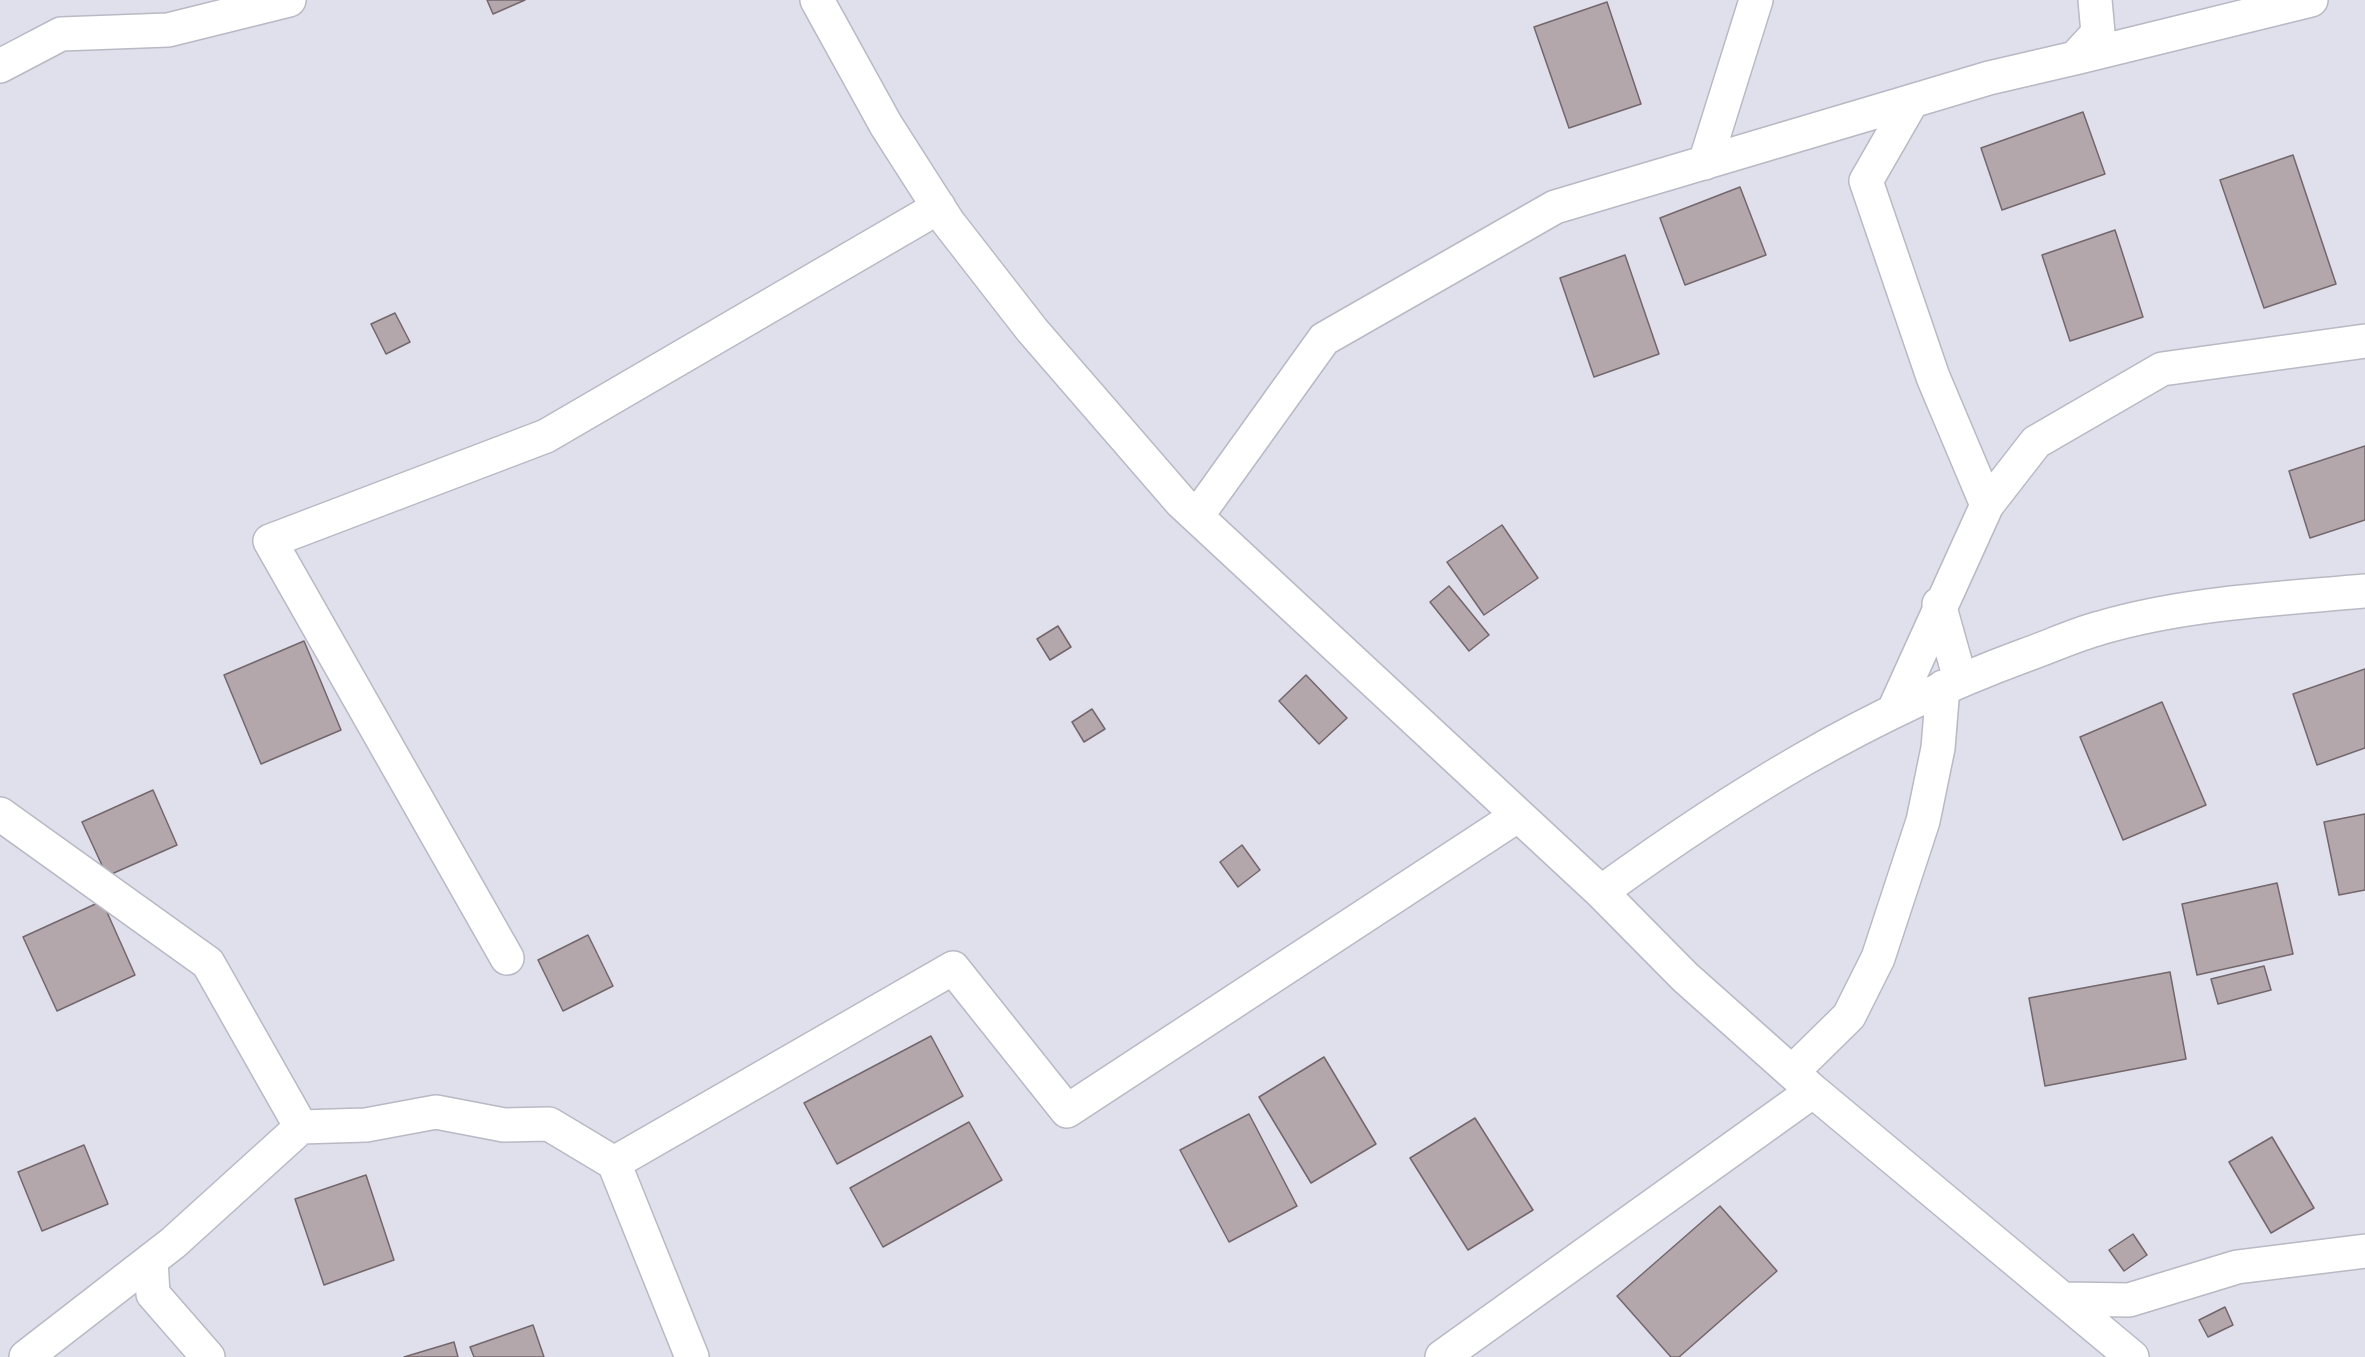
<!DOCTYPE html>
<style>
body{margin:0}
canvas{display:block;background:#dfe0ec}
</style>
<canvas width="2365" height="1357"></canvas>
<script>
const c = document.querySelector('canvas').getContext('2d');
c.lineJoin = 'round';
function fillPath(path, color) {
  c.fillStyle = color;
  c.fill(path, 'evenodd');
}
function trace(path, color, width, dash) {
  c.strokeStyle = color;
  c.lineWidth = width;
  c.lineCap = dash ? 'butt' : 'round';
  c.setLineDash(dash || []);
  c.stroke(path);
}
const building = new Path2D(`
 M 487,0 L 525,0 L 493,14 Z
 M 1607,2 L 1641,104 L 1569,128 L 1534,27 Z
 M 2083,112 L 2105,174 L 2002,210 L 1981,148 Z
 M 2293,155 L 2336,284 L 2264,308 L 2220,180 Z
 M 1740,187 L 1766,255 L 1685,285 L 1660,218 Z
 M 2115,230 L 2143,317 L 2070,341 L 2042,255 Z
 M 1625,255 L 1659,354 L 1594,377 L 1560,278 Z
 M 395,313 L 410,342 L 386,354 L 371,324 Z
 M 2365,446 L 2365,520 L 2310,538 L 2289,471 Z
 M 1502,525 L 1538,578 L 1484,615 L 1447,562 Z
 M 1449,586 L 1489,635 L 1469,651 L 1430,602 Z
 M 1058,626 L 1071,647 L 1050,660 L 1037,639 Z
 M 304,641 L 341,730 L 261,764 L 224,675 Z
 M 2365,669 L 2365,748 L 2317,765 L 2293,694 Z
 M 1306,675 L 1347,718 L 1319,744 L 1279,701 Z
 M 2162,702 L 2206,805 L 2123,840 L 2080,737 Z
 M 1092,709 L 1105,729 L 1084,742 L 1072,722 Z
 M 153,790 L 177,845 L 107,876 L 82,822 Z
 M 2365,814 L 2365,890 L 2339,895 L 2324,822 Z
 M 1242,845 L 1260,870 L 1238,887 L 1220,862 Z
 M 2277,883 L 2293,954 L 2197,975 L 2182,904 Z
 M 102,901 L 135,975 L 57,1011 L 23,937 Z
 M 588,935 L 613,986 L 563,1011 L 538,960 Z
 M 2264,966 L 2271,990 L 2218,1004 L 2211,979 Z
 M 2170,972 L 2186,1059 L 2045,1086 L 2029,998 Z
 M 931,1036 L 963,1096 L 837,1164 L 804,1103 Z
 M 1324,1057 L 1376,1144 L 1311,1183 L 1259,1097 Z
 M 1249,1114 L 1297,1206 L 1229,1242 L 1180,1150 Z
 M 1475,1118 L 1533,1210 L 1468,1250 L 1410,1158 Z
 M 969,1122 L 1002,1180 L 883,1247 L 850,1188 Z
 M 2272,1137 L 2314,1208 L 2271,1233 L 2229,1162 Z
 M 84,1145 L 108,1204 L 42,1231 L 18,1172 Z
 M 366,1175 L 394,1260 L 324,1285 L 295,1199 Z
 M 1720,1206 L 1777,1271 L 1679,1357 L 1671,1357 L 1617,1296 Z
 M 2133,1234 L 2147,1255 L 2124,1271 L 2109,1250 Z
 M 2225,1307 L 2233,1325 L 2208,1337 L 2199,1320 Z
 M 533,1325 L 544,1357 L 474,1357 L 470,1347 Z
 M 454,1342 L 458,1357 L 404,1357 Z`);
fillPath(building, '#b4a7ac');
trace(building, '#73676c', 1.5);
const street = new Path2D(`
 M 817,0 L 886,125 L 948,222 L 1032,330 L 1181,502 L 1601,892 L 1685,977 L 1813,1091 L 2132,1357
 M 2075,58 L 2311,0
 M 0,66 L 61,34 L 168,30 L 289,0
 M 1705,163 L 1756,0
 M 1987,505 L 2036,442 L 2162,369 L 2365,341
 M 1197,516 L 1324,339 L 1555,207 L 1912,101
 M 1939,604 L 1960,679
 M 1894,710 L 1987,505 L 1933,377 L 1866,181 L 1912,101 L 1989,78 L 2075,58 L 2098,33 L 2095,0
 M 0,814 L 208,963 L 301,1127
 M 1601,892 C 1736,794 1866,714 2023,656 C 2049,647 2074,635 2100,628 C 2185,603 2277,599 2365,591
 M 507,958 L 270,541 L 546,436 L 939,207
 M 1793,1071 L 1849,1016 L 1878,958 L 1923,821 L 1938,748 L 1943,687
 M 614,1163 L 692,1357
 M 151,1260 L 153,1294 L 208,1357
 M 2066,1299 L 2129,1300 L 2237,1267 L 2365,1251
 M 26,1357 L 173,1243 L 301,1127 L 366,1125 L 436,1112 L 504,1125 L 549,1124 L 614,1163 L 953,968 L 1067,1111 L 1517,816
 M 1442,1357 L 1813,1091`);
trace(street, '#b8b9c4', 36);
trace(street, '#fff', 33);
</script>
